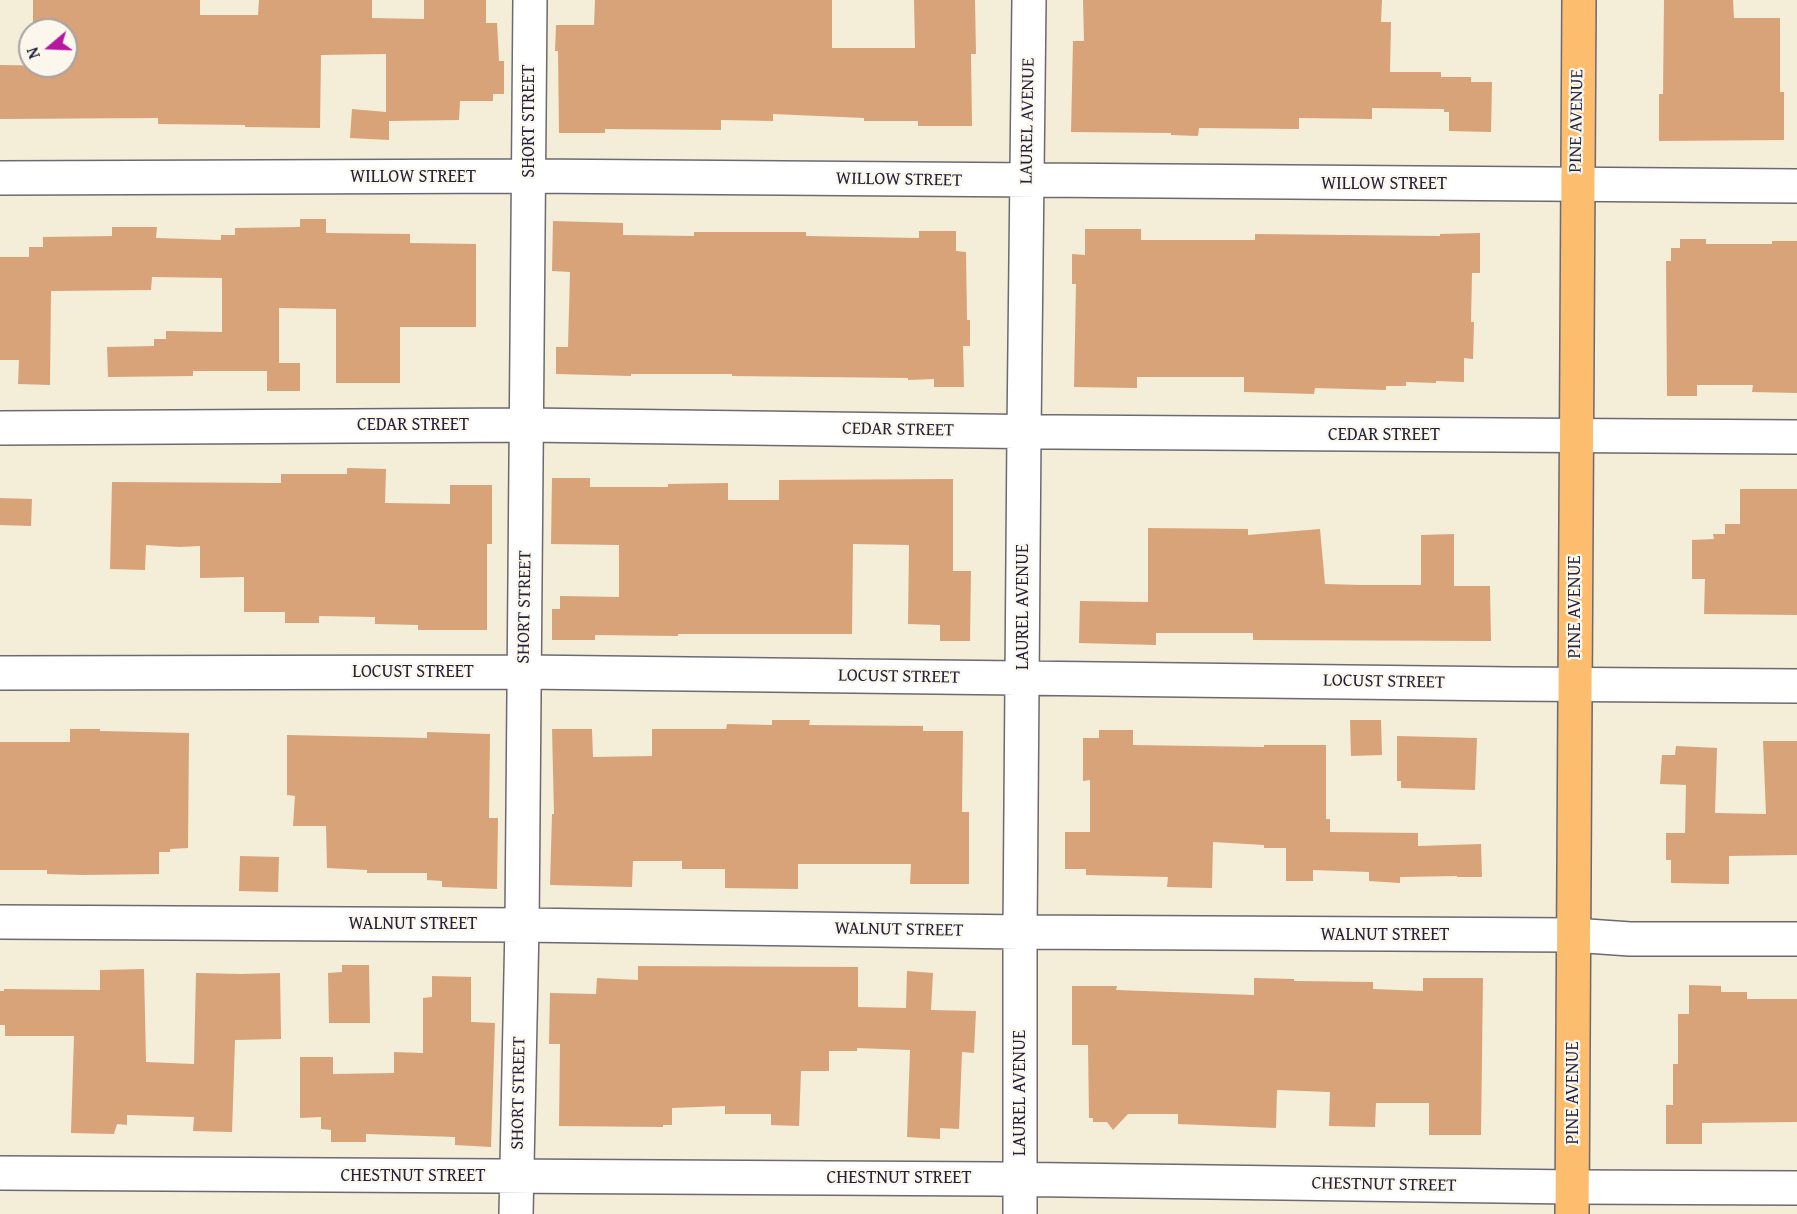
<!DOCTYPE html>
<style>
body{margin:0}
#map{position:relative;width:1797px;height:1214px;overflow:hidden;background:#f4edd7;font-family:"Gentium Book Plus",serif}
canvas{display:block}
.north{position:absolute;left:18px;top:18px;width:60px;height:60px;box-sizing:border-box;background:#fbf7ec;border:2px solid #a4a2a5;border-radius:50%;rotate:251deg;font-size:16px;font-weight:700;line-height:24px;text-align:center;color:#22223b}
.north::after{content:'';display:block;margin:auto;width:21px;height:27px;background:#b5179e;clip-path:polygon(50% 0,100% 100%,50% 72%,0 100%)}
</style>
<div id="map">
<canvas width="1797" height="1214"></canvas>
<div class="north">N</div>
</div>
<script>
const c = document.querySelector('canvas').getContext('2d');
c.lineJoin = 'round';
function fillPath(path, color) {
  c.fillStyle = color;
  c.fill(path, 'evenodd');
}
function trace(path, color, width, dash) {
  c.strokeStyle = color;
  c.lineWidth = width;
  c.lineCap = dash ? 'butt' : 'round';
  c.setLineDash(dash || []);
  c.stroke(path);
}
function write(font, color, halo, rows, align = 'center') {
  c.font = font + ' "Gentium Book Plus",serif';
  c.lineWidth = 4.5;
  c.setLineDash([]);
  c.textBaseline = 'middle';
  c.strokeStyle = halo;
  c.fillStyle = color;
  for (const [text, x, y, turn = 0] of rows) {
    c.save();
    c.translate(x, y);
    c.rotate((+turn || 0) * Math.PI / 180);
    c.textAlign = isNaN(turn) ? turn : align;
    if (halo) c.strokeText(text, 0, 0);
    c.fillText(text, 0, 0);
    c.restore();
  }
}
fillPath(new Path2D(`
 M 33,0 L 200,0 L 200,15 L 258,15 L 259,0 L 372,0 L 372,18 L 424,19 L 424,0 L 486,0 L 486,23 L 497,23 L 499,61 L 504,61 L 504,94 L 493,94 L 493,101 L 460,101 L 459,120 L 389,121 L 389,140 L 350,138 L 352,109 L 386,112 L 386,54 L 321,55 L 320,128 L 245,127 L 245,125 L 158,124 L 158,118 L 0,119 L 0,65 L 66,66 L 66,30 L 33,30 Z
 M 595,0 L 832,0 L 832,48 L 915,48 L 914,0 L 975,0 L 976,54 L 971,54 L 972,126 L 918,126 L 918,121 L 864,121 L 864,118 L 773,114 L 773,121 L 721,120 L 721,130 L 605,129 L 605,133 L 559,133 L 558,51 L 555,51 L 556,25 L 594,25 Z
 M 1083,0 L 1382,0 L 1381,22 L 1391,22 L 1390,72 L 1441,72 L 1441,77 L 1471,77 L 1471,82 L 1492,82 L 1491,132 L 1449,131 L 1449,112 L 1444,112 L 1444,109 L 1372,108 L 1372,119 L 1299,118 L 1299,129 L 1199,128 L 1198,136 L 1171,135 L 1171,133 L 1071,132 L 1073,41 L 1084,41 Z
 M 1664,0 L 1733,0 L 1734,18 L 1780,18 L 1780,92 L 1784,92 L 1784,140 L 1659,141 L 1659,94 L 1663,94 Z
 M 300,219 L 326,219 L 326,233 L 410,234 L 410,243 L 476,244 L 476,327 L 400,327 L 400,383 L 336,383 L 336,309 L 279,308 L 279,363 L 300,363 L 300,391 L 267,391 L 267,371 L 193,371 L 193,376 L 108,377 L 107,347 L 154,346 L 154,339 L 166,339 L 166,331 L 222,332 L 222,278 L 152,277 L 151,290 L 51,291 L 50,385 L 18,384 L 19,360 L 0,360 L 0,257 L 29,257 L 29,247 L 43,247 L 43,237 L 112,236 L 112,227 L 157,227 L 156,238 L 221,240 L 221,235 L 235,235 L 235,228 L 300,227 Z
 M 553,221 L 623,223 L 623,235 L 694,236 L 694,232 L 806,232 L 806,236 L 919,238 L 919,231 L 956,231 L 956,251 L 966,252 L 967,320 L 970,320 L 970,346 L 963,346 L 964,387 L 934,387 L 934,379 L 908,380 L 908,378 L 732,376 L 732,374 L 631,374 L 631,376 L 556,374 L 556,347 L 568,347 L 570,272 L 552,271 Z
 M 1085,229 L 1141,229 L 1141,240 L 1255,240 L 1255,234 L 1440,236 L 1440,234 L 1480,233 L 1480,273 L 1472,273 L 1471,322 L 1474,322 L 1473,359 L 1464,358 L 1464,382 L 1436,381 L 1436,383 L 1406,382 L 1406,386 L 1386,386 L 1386,390 L 1315,388 L 1314,394 L 1244,392 L 1244,377 L 1137,377 L 1137,388 L 1074,387 L 1076,284 L 1072,284 L 1072,254 L 1085,255 Z
 M 1680,239 L 1706,239 L 1706,244 L 1772,244 L 1772,241 L 1797,241 L 1797,393 L 1752,392 L 1753,385 L 1697,385 L 1697,396 L 1667,396 L 1666,261 L 1671,261 L 1671,248 L 1680,248 Z
 M 347,468 L 386,469 L 385,503 L 450,504 L 450,485 L 492,485 L 492,544 L 487,544 L 487,630 L 418,630 L 418,625 L 375,624 L 375,617 L 319,616 L 319,623 L 285,623 L 285,612 L 244,612 L 244,577 L 200,578 L 200,546 L 180,547 L 146,545 L 145,570 L 110,569 L 112,482 L 281,483 L 281,474 L 347,474 Z
 M 552,478 L 590,478 L 590,487 L 668,487 L 668,484 L 728,483 L 728,500 L 779,500 L 779,480 L 953,479 L 953,571 L 971,571 L 970,641 L 940,641 L 940,625 L 908,624 L 909,545 L 853,544 L 852,634 L 678,634 L 678,636 L 595,635 L 595,640 L 552,640 L 552,609 L 560,609 L 560,596 L 619,597 L 619,545 L 551,544 Z
 M 1740,489 L 1797,489 L 1797,615 L 1704,614 L 1705,579 L 1692,579 L 1692,540 L 1714,539 L 1713,534 L 1725,534 L 1725,524 L 1740,524 Z
 M 0,498 L 32,499 L 31,526 L 0,525 Z
 M 1148,528 L 1248,529 L 1248,535 L 1320,529 L 1325,584 L 1361,585 L 1421,585 L 1421,535 L 1454,534 L 1454,586 L 1490,586 L 1491,641 L 1253,640 L 1253,633 L 1156,633 L 1156,645 L 1079,643 L 1080,601 L 1148,602 Z
 M 772,720 L 810,720 L 809,725 L 923,726 L 923,731 L 963,731 L 962,812 L 969,812 L 969,884 L 910,884 L 911,864 L 798,864 L 798,889 L 725,888 L 725,869 L 682,869 L 682,861 L 633,861 L 632,887 L 550,885 L 552,814 L 554,814 L 552,729 L 592,729 L 593,757 L 652,756 L 652,729 L 726,729 L 727,724 L 772,725 Z
 M 1350,720 L 1381,720 L 1382,755 L 1351,756 Z
 M 70,729 L 100,729 L 100,731 L 189,733 L 188,848 L 170,849 L 170,852 L 159,852 L 159,874 L 83,875 L 47,874 L 47,870 L 0,870 L 0,742 L 70,742 Z
 M 1099,730 L 1133,730 L 1133,745 L 1264,747 L 1264,745 L 1326,745 L 1326,819 L 1330,819 L 1330,832 L 1418,833 L 1418,846 L 1481,844 L 1482,877 L 1457,877 L 1457,876 L 1400,877 L 1400,883 L 1369,881 L 1369,872 L 1313,870 L 1313,881 L 1286,881 L 1286,848 L 1264,848 L 1264,845 L 1213,842 L 1212,888 L 1167,887 L 1168,877 L 1086,875 L 1086,869 L 1065,869 L 1065,832 L 1090,832 L 1090,780 L 1083,781 L 1083,738 L 1099,738 Z
 M 427,732 L 490,734 L 489,818 L 498,818 L 497,889 L 442,887 L 442,881 L 427,880 L 427,873 L 367,873 L 367,870 L 327,868 L 326,826 L 293,826 L 295,796 L 287,795 L 287,735 L 427,738 Z
 M 1397,736 L 1477,738 L 1475,790 L 1401,788 L 1401,781 L 1397,781 Z
 M 1763,741 L 1797,741 L 1797,855 L 1729,856 L 1729,884 L 1671,883 L 1671,860 L 1666,860 L 1666,833 L 1685,833 L 1686,785 L 1660,784 L 1662,755 L 1675,755 L 1676,746 L 1717,748 L 1715,813 L 1766,814 Z
 M 240,856 L 279,857 L 278,892 L 239,891 Z
 M 342,965 L 369,965 L 370,1023 L 329,1023 L 328,973 L 342,972 Z
 M 638,966 L 858,967 L 858,1007 L 906,1008 L 907,971 L 933,973 L 931,1010 L 976,1011 L 974,1053 L 962,1052 L 959,1129 L 940,1128 L 940,1139 L 907,1137 L 910,1050 L 857,1048 L 857,1051 L 829,1051 L 829,1071 L 801,1071 L 799,1126 L 771,1125 L 771,1114 L 725,1114 L 725,1106 L 672,1108 L 672,1125 L 663,1125 L 663,1127 L 559,1126 L 560,1044 L 549,1044 L 550,993 L 596,994 L 597,978 L 638,980 Z
 M 144,969 L 146,1062 L 194,1064 L 196,973 L 241,974 L 280,973 L 281,1039 L 235,1040 L 232,1132 L 193,1131 L 194,1117 L 127,1115 L 127,1125 L 117,1124 L 114,1134 L 71,1133 L 74,1036 L 5,1036 L 5,1025 L 0,1025 L 0,991 L 4,991 L 4,989 L 100,990 L 100,970 Z
 M 432,976 L 471,977 L 471,1022 L 495,1023 L 491,1147 L 455,1145 L 455,1137 L 366,1134 L 366,1142 L 331,1142 L 331,1130 L 321,1129 L 321,1117 L 300,1118 L 300,1057 L 333,1057 L 333,1074 L 394,1073 L 394,1052 L 423,1053 L 423,998 L 432,997 Z
 M 1254,978 L 1294,979 L 1294,981 L 1373,982 L 1373,989 L 1423,991 L 1423,978 L 1483,978 L 1481,1135 L 1429,1135 L 1429,1103 L 1376,1103 L 1375,1127 L 1329,1126 L 1330,1092 L 1277,1090 L 1276,1128 L 1178,1124 L 1178,1114 L 1128,1114 L 1113,1130 L 1107,1122 L 1093,1122 L 1093,1118 L 1089,1118 L 1088,1045 L 1072,1045 L 1072,986 L 1117,986 L 1116,990 L 1254,995 Z
 M 1689,985 L 1721,986 L 1721,992 L 1747,992 L 1747,999 L 1797,999 L 1797,1122 L 1702,1123 L 1702,1144 L 1666,1144 L 1666,1105 L 1673,1105 L 1673,1064 L 1678,1064 L 1678,1014 L 1689,1014 Z`), '#d9a379');
const minor = new Path2D(`
 M 0,178 L 529,176 L 1797,186
 M 0,428 L 526,425 L 1055,432 L 1797,437
 M 0,673 L 524,672 L 1512,684 L 1797,686
 M 0,922 L 522,925 L 1020,932 L 1573,935 L 1630,939 L 1797,939
 M 0,1173 L 994,1179 L 1572,1187 L 1797,1188
 M 516,1214 L 522,925 L 530,0
 M 1020,1214 L 1020,932 L 1024,432 L 1029,0`);
const major = new Path2D(`
 M 1572,1214 L 1579,0`);
trace(minor, '#6c6972', 36);
trace(major, '#6c6972', 36);
trace(minor, '#fff', 33);
trace(major, '#fcbd6f', 33);
write('18px', '#22223b', '#fbf7ec', [
 ["SHORT STREET",529,121,-90],
 ["LAUREL AVENUE",1028,121,-89],
 ["PINE AVENUE",1577,121,-89],
 ["WILLOW STREET",413,177],
 ["WILLOW STREET",899,180,1],
 ["WILLOW STREET",1384,184],
 ["CEDAR STREET",413,425],
 ["CEDAR STREET",898,430,1],
 ["CEDAR STREET",1384,435],
 ["SHORT STREET",525,607,-89],
 ["LAUREL AVENUE",1023,607,-90],
 ["PINE AVENUE",1575,607,-90],
 ["LOCUST STREET",413,672],
 ["LOCUST STREET",899,677,1],
 ["LOCUST STREET",1384,682,1],
 ["WALNUT STREET",413,924],
 ["WALNUT STREET",899,930,1],
 ["WALNUT STREET",1385,935],
 ["SHORT STREET",519,1093,-89],
 ["LAUREL AVENUE",1020,1093,-90],
 ["PINE AVENUE",1573,1093,-90],
 ["CHESTNUT STREET",413,1176],
 ["CHESTNUT STREET",899,1178],
 ["CHESTNUT STREET",1384,1185,1]
]);
</script>
